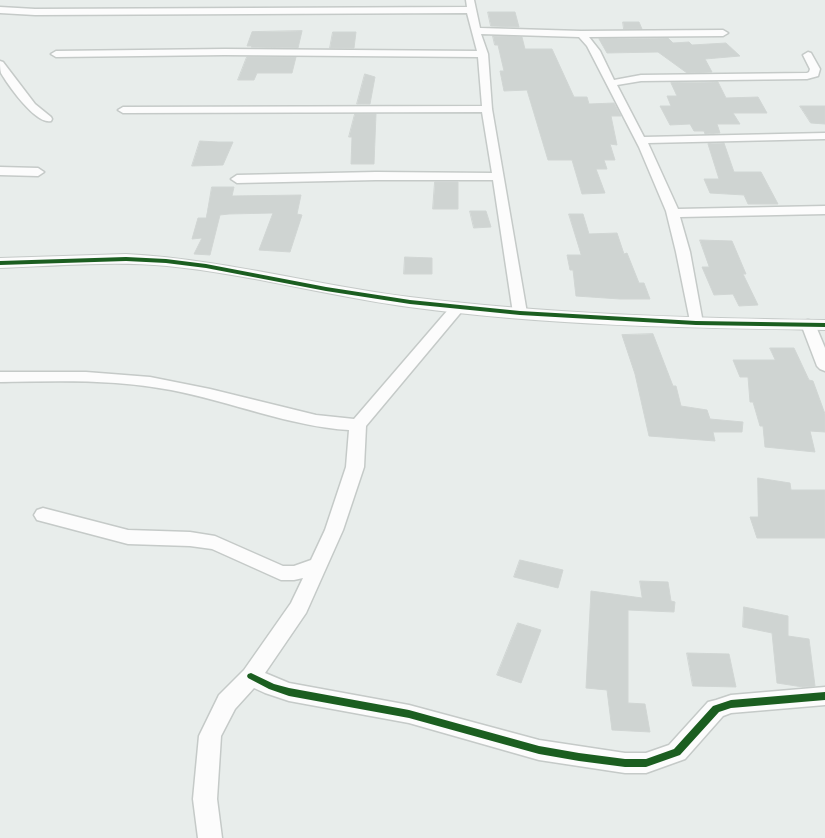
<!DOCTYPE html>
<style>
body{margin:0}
canvas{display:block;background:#e8edeb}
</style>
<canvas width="825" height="838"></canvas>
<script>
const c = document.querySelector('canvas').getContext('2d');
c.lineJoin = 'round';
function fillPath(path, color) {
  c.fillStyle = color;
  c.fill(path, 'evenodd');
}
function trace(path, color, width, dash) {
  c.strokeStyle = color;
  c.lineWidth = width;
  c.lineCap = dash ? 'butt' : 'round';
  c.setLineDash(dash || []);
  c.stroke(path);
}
const building = new Path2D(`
 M 488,12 L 515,12 L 519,27 L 491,26 Z
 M 623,22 L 639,22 L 642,29 L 624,29 Z
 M 302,31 L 298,48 L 251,47 L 252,46 L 247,46 L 252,32 Z
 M 333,32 L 356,32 L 354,48 L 330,48 Z
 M 493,36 L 522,37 L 525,49 L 552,49 L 574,97 L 587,97 L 589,104 L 614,103 L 621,116 L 611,116 L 617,145 L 610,144 L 615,160 L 604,160 L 607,169 L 596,169 L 605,193 L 582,194 L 572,160 L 548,160 L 527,90 L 504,91 L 500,71 L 504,71 L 498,45 L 495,45 Z
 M 668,38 L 673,43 L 689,42 L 692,45 L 726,43 L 740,56 L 705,59 L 712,72 L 687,73 L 658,52 L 607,53 L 599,39 Z
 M 247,57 L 296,57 L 292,73 L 257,73 L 254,80 L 238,80 Z
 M 365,74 L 375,77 L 370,104 L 357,104 Z
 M 718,82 L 726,98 L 758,97 L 767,113 L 733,113 L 740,124 L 717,124 L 720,133 L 705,134 L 704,131 L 694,131 L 690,124 L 670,125 L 660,106 L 671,106 L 667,96 L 677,96 L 671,83 Z
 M 800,106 L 825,106 L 825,124 L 811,123 Z
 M 355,114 L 376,114 L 374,164 L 351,164 L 352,137 L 349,137 Z
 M 200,141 L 218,142 L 233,142 L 223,165 L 192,166 Z
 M 724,143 L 734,172 L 761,172 L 778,204 L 748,204 L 744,195 L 710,193 L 704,179 L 719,179 L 708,144 Z
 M 435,182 L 458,182 L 458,209 L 433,209 Z
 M 212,187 L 234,187 L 232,196 L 301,195 L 297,214 L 302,215 L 290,252 L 259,250 L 273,213 L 229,214 L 220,215 L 210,255 L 194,254 L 202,238 L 192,239 L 198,218 L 206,218 Z
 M 470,211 L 486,211 L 491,227 L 474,228 Z
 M 569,214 L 583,214 L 589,234 L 617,233 L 624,254 L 627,253 L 639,283 L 644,283 L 650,299 L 620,299 L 576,296 L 573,270 L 570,270 L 567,255 L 581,255 Z
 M 700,240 L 732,241 L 746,274 L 743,274 L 758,305 L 739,306 L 733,294 L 714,295 L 702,267 L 709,267 Z
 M 405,257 L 432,258 L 432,274 L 404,274 Z
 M 653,334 L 673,386 L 676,386 L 681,406 L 707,410 L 710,419 L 743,422 L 742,432 L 713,432 L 715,441 L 649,436 L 635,374 L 622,335 Z
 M 770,348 L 794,348 L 809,380 L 813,381 L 825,414 L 825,432 L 810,431 L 815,452 L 765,447 L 763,426 L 760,426 L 753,402 L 750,402 L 748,377 L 740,377 L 733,360 L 775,360 Z
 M 758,478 L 790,483 L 791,490 L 825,490 L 825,538 L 757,538 L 750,517 L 758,517 Z
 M 520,560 L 563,570 L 558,588 L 514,577 Z
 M 640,581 L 668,582 L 671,601 L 675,602 L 674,612 L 628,610 L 628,703 L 645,704 L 650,732 L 612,730 L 607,690 L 586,688 L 591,591 L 642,598 Z
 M 744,607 L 788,616 L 788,636 L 809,639 L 815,686 L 803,687 L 777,683 L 772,633 L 743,627 Z
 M 518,623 L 541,630 L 521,683 L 497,675 Z
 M 687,653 L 729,654 L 736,687 L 693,686 Z`);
fillPath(building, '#cfd4d2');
trace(building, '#d1d6d4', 1);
const minor = new Path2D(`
 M 466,0 L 474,0 L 480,28 L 581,31 L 723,30 L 728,33 L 723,36 L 589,37 L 600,51 L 614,80 L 641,75 L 807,73 L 809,72 L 810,69 L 803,55 L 808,52 L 811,53 L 820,69 L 818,76 L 807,79 L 641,81 L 617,85 L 644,137 L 825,133 L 825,139 L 648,143 L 678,209 L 825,206 L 825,214 L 680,217 L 690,252 L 703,323 L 701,326 L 691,326 L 676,252 L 666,211 L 639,147 L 587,46 L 579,37 L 481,34 L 488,54 L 492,109 L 527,313 L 525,316 L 515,316 L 513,313 L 493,180 L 376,180 L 237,183 L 231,179 L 237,175 L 376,172 L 492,173 L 482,112 L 123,113 L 118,110 L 123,107 L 482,106 L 478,57 L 225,55 L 56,57 L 51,54 L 56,51 L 225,49 L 477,51 L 467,13 L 35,15 L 0,13 L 0,7 L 35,9 L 467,7 Z
 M 0,61 L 3,62 L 35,104 L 51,117 L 52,119 L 51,121 C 36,125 8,85 1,73 C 0,69 0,65 0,61 Z
 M 0,167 L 38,168 L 44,172 L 38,176 L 0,175 Z
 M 458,303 L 463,304 L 465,307 L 463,310 L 366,426 L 364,467 L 343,530 L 306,613 L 265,673 L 289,683 L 409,705 L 539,740 L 625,753 L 646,753 L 669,745 L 708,702 L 716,700 L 731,695 L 825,687 L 825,705 L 731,713 L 723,716 L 685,759 L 646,773 L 625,773 L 539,760 L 409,723 L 289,701 L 265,693 L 254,688 L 235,709 L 221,736 L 217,799 L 222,838 L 198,838 L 193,799 L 199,736 L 219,695 L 244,670 L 291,603 L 303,578 L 294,580 L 281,580 L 212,549 L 190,546 L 128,544 L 37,520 L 34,515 L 37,510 L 43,508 L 128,530 L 190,532 L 215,536 L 283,566 L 294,566 L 311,560 L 325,530 L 346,467 L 349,430 C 292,427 229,401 171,390 C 115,379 57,381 0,382 L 0,372 L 86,372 L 150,377 L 210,389 L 316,415 L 354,419 L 453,304 Z
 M 808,320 L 813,321 L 815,324 L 825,348 L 825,371 L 820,369 L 817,366 L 801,324 L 803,321 Z`);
const tertiary = new Path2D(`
 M 126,254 C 222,259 315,285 410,297 C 547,314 687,318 825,320 L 825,330 C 687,328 547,326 409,307 C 328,296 248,274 167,266 C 112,261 55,266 0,268 L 0,258 Z`);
trace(minor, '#c5cac8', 3);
trace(tertiary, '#c5cac8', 2);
fillPath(minor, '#fcfcfc');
fillPath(tertiary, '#fcfcfc');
fillPath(new Path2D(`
 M 126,257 L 166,259 L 206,264 L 326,287 L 410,300 L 520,311 L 696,321 L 825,323 L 825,327 L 696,325 L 520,315 L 410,304 L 326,291 L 206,268 L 166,263 L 126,261 L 0,265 L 0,261 Z
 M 251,673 L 274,684 L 289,688 L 409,710 L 539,746 L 579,753 L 625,759 L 646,759 L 674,749 L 713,706 L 731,700 L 825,692 L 825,700 L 731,708 L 719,712 L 680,755 L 646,767 L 625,767 L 579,761 L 539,754 L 409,718 L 289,696 L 269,689 L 248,678 L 247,676 L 248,674 Z`), '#1b5e20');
</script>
